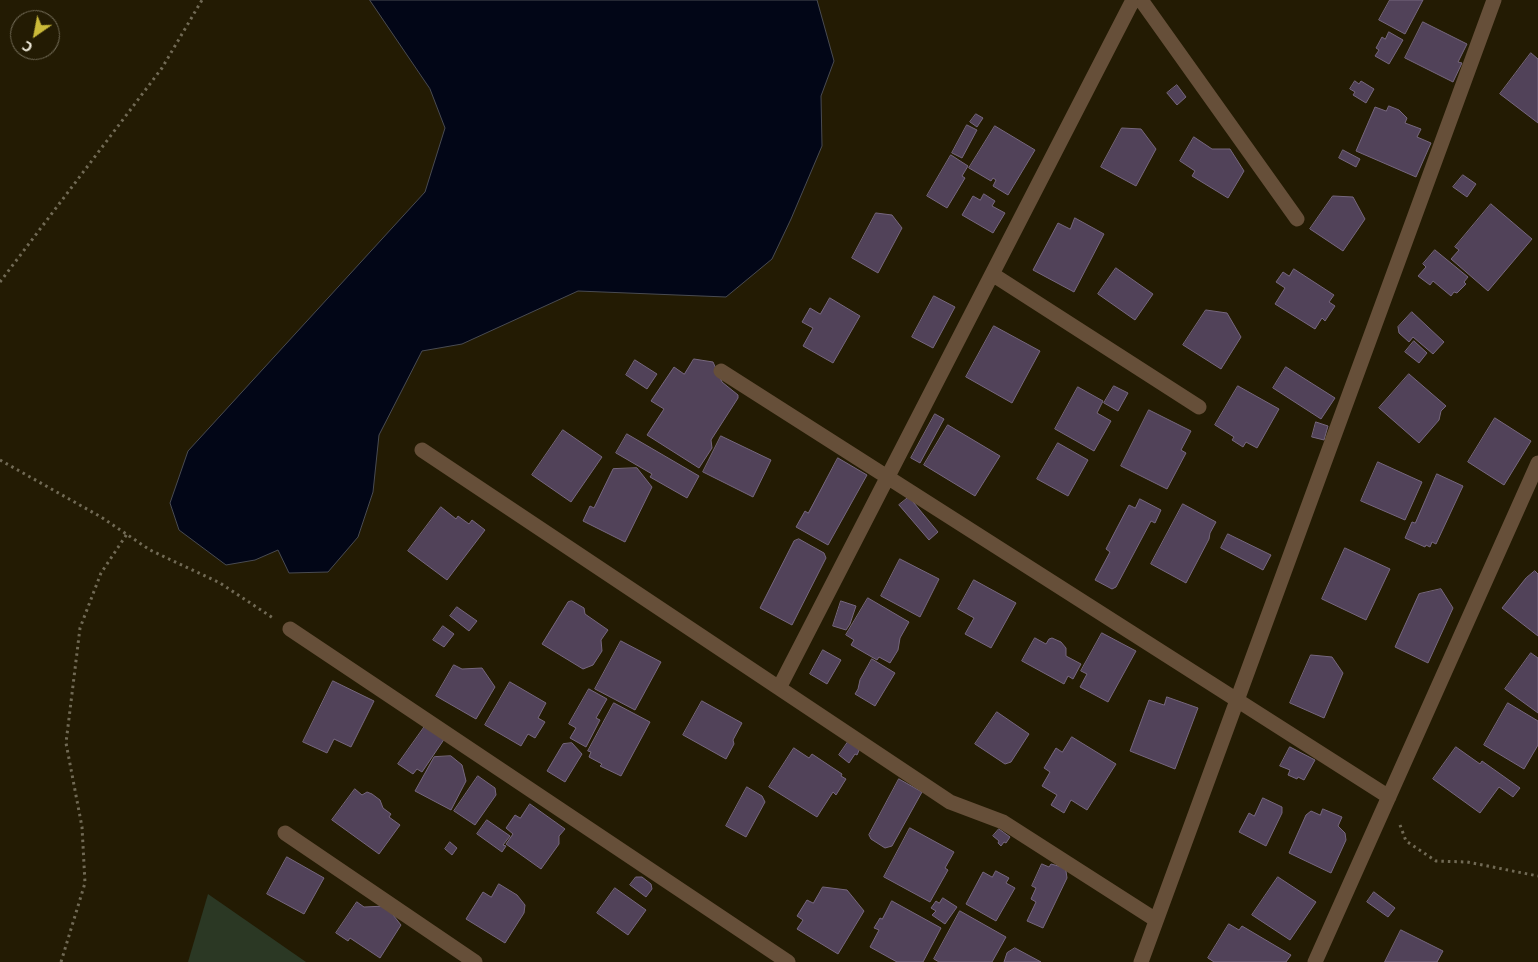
<!DOCTYPE html>
<meta charset="utf-8">
<style>
body{margin:0}
#map{position:relative;width:1538px;height:962px;overflow:hidden;background:#231b03;font-family:"Open Sans",sans-serif}
canvas{display:block}
.north{position:absolute;left:10px;top:10px;width:50px;height:50px;box-sizing:border-box;background:#231b03;border:1px solid #756e5a;border-radius:50%;rotate:213deg;font-size:14px;font-weight:700;line-height:20px;text-align:center;color:#f0ebdc}
.north::after{content:'';display:block;margin:auto;width:18px;height:22px;background:#cbba39;clip-path:polygon(50% 0,100% 100%,50% 72%,0 100%)}
</style>
<div id="map">
<canvas width="1538" height="962"></canvas>
<div class="north">С</div>
</div>
<script>
const c = document.querySelector('canvas').getContext('2d');
c.lineJoin = 'round';
function fillPath(path, color) {
  c.fillStyle = color;
  c.fill(path, 'evenodd');
}
function trace(path, color, width, dash) {
  c.strokeStyle = color;
  c.lineWidth = width;
  c.lineCap = dash ? 'butt' : 'round';
  c.setLineDash(dash || []);
  c.stroke(path);
}
fillPath(new Path2D(`
 M 208,894 L 306,962 L 188,962 Z`), '#2b3824');
const water = new Path2D(`
 M 370,0 L 817,0 L 834,61 L 821,96 L 822,146 L 791,219 L 772,259 L 726,297 L 578,291 L 462,344 L 422,351 L 379,435 L 373,492 L 358,537 L 328,572 L 289,573 L 278,550 L 255,560 L 226,565 L 179,530 L 170,503 L 188,451 L 425,192 L 445,128 L 430,89 Z`);
fillPath(water, '#020617');
trace(water, '#494b52', 1);
const building = new Path2D(`
 M 1390,0 L 1423,0 L 1405,34 L 1379,20 Z
 M 1423,22 L 1467,44 L 1458,62 L 1462,63 L 1453,82 L 1405,58 Z
 M 1389,32 L 1403,40 L 1389,64 L 1375,56 L 1379,50 L 1376,48 L 1382,37 L 1385,39 Z
 M 1531,53 L 1538,59 L 1538,123 L 1500,94 Z
 M 1355,81 L 1359,84 L 1361,81 L 1374,89 L 1366,103 L 1353,95 L 1355,92 L 1350,89 Z
 M 1177,85 L 1186,97 L 1177,105 L 1167,93 Z
 M 1389,106 L 1399,110 L 1407,118 L 1405,123 L 1421,129 L 1417,137 L 1431,143 L 1416,177 L 1356,151 L 1375,107 L 1386,111 Z
 M 976,114 L 983,118 L 977,127 L 970,122 Z
 M 967,125 L 977,130 L 962,158 L 952,153 Z
 M 995,126 L 1035,150 L 1008,195 L 993,186 L 996,180 L 993,178 L 991,181 L 969,168 Z
 M 1122,128 L 1141,129 L 1156,149 L 1136,186 L 1101,167 Z
 M 1194,137 L 1212,149 L 1230,149 L 1244,171 L 1228,198 L 1192,176 L 1195,171 L 1180,161 Z
 M 1343,150 L 1360,159 L 1356,167 L 1339,158 Z
 M 951,155 L 968,166 L 962,176 L 965,178 L 947,208 L 927,196 Z
 M 1463,175 L 1476,184 L 1467,197 L 1453,187 Z
 M 984,194 L 995,201 L 992,206 L 1005,213 L 993,233 L 962,215 L 973,196 L 980,200 Z
 M 1333,196 L 1353,197 L 1365,219 L 1343,251 L 1310,229 Z
 M 1491,204 L 1532,239 L 1488,291 L 1451,259 L 1459,250 L 1455,247 Z
 M 876,213 L 892,215 L 902,228 L 878,273 L 852,258 Z
 M 1075,218 L 1104,234 L 1074,292 L 1033,270 L 1058,223 L 1070,229 Z
 M 1435,250 L 1468,277 L 1464,282 L 1466,284 L 1457,293 L 1454,292 L 1451,296 L 1433,281 L 1430,285 L 1418,276 L 1426,267 L 1423,264 Z
 M 1116,268 L 1153,294 L 1135,320 L 1098,294 Z
 M 1294,269 L 1334,295 L 1329,302 L 1335,306 L 1325,321 L 1322,318 L 1315,329 L 1275,304 L 1285,288 L 1276,282 L 1283,272 L 1289,276 Z
 M 934,296 L 955,307 L 933,348 L 912,337 Z
 M 830,298 L 860,316 L 833,363 L 803,346 L 813,328 L 802,322 L 810,308 L 820,314 Z
 M 1206,310 L 1227,313 L 1241,337 L 1221,369 L 1183,345 Z
 M 1412,312 L 1444,342 L 1433,354 L 1413,337 L 1409,342 L 1399,333 L 1398,327 Z
 M 994,326 L 1040,351 L 1012,403 L 966,377 Z
 M 1414,341 L 1427,353 L 1419,363 L 1405,352 Z
 M 694,359 L 713,362 L 722,382 L 738,395 L 738,398 L 711,440 L 712,448 L 699,468 L 647,435 L 664,409 L 651,401 L 674,367 L 684,374 Z
 M 635,360 L 657,374 L 647,389 L 626,375 Z
 M 1286,367 L 1335,398 L 1321,419 L 1273,388 Z
 M 1409,374 L 1446,406 L 1441,411 L 1439,420 L 1419,443 L 1379,408 Z
 M 1114,386 L 1128,393 L 1118,411 L 1104,403 Z
 M 1238,386 L 1279,409 L 1257,448 L 1246,442 L 1243,447 L 1232,440 L 1234,437 L 1215,425 Z
 M 1078,387 L 1103,401 L 1097,413 L 1111,421 L 1094,451 L 1055,429 Z
 M 1149,410 L 1191,431 L 1181,450 L 1186,453 L 1167,489 L 1121,466 Z
 M 935,414 L 944,419 L 920,463 L 911,458 Z
 M 1495,418 L 1531,441 L 1504,485 L 1468,462 Z
 M 1316,422 L 1328,426 L 1324,440 L 1312,437 Z
 M 948,425 L 1000,456 L 975,496 L 924,465 Z
 M 563,430 L 602,457 L 571,502 L 532,475 Z
 M 627,434 L 699,476 L 687,498 L 650,477 L 652,474 L 616,453 Z
 M 721,436 L 771,460 L 753,497 L 703,472 Z
 M 1058,443 L 1088,460 L 1068,496 L 1037,479 Z
 M 838,458 L 867,475 L 828,545 L 796,527 L 805,511 L 808,513 Z
 M 1378,462 L 1422,482 L 1405,520 L 1361,501 Z
 M 637,468 L 652,487 L 625,542 L 583,521 L 590,506 L 594,508 L 613,469 Z
 M 1437,474 L 1463,486 L 1436,544 L 1432,542 L 1430,547 L 1426,545 L 1425,547 L 1405,538 L 1412,522 L 1415,523 Z
 M 909,497 L 938,532 L 929,540 L 899,505 Z
 M 1140,499 L 1161,510 L 1155,523 L 1151,521 L 1116,587 L 1112,589 L 1095,580 L 1110,552 L 1106,549 L 1129,505 L 1135,508 Z
 M 1183,504 L 1216,522 L 1210,533 L 1209,539 L 1186,583 L 1151,564 Z
 M 441,507 L 456,519 L 458,516 L 469,524 L 472,520 L 485,530 L 447,580 L 408,551 Z
 M 1228,534 L 1271,555 L 1263,570 L 1221,548 Z
 M 799,539 L 824,553 L 826,558 L 792,625 L 760,608 L 794,541 Z
 M 1345,548 L 1390,569 L 1366,620 L 1322,599 Z
 M 900,559 L 939,579 L 920,617 L 881,596 Z
 M 1535,571 L 1538,574 L 1538,636 L 1502,608 L 1526,578 Z
 M 974,580 L 1016,603 L 991,648 L 965,634 L 974,618 L 958,609 Z
 M 1441,589 L 1453,608 L 1428,663 L 1395,647 L 1419,594 Z
 M 868,598 L 909,622 L 900,638 L 898,650 L 890,663 L 879,657 L 877,660 L 851,645 L 854,640 L 846,635 Z
 M 572,601 L 584,608 L 585,614 L 608,630 L 601,640 L 602,651 L 593,665 L 583,669 L 542,644 L 568,602 Z
 M 841,601 L 856,606 L 850,624 L 846,630 L 833,626 Z
 M 457,607 L 477,621 L 469,631 L 450,616 Z
 M 443,626 L 454,634 L 444,647 L 433,640 Z
 M 1102,633 L 1136,651 L 1108,702 L 1080,687 L 1087,674 L 1081,671 Z
 M 1035,638 L 1046,644 L 1049,639 L 1052,638 L 1061,642 L 1066,648 L 1066,656 L 1081,664 L 1073,679 L 1068,676 L 1064,684 L 1022,661 Z
 M 621,641 L 661,662 L 635,710 L 595,689 Z
 M 823,650 L 841,660 L 827,684 L 810,674 Z
 M 1531,653 L 1538,658 L 1538,713 L 1505,689 Z
 M 1311,655 L 1332,657 L 1343,673 L 1324,718 L 1290,703 Z
 M 872,659 L 895,673 L 875,706 L 855,694 L 858,689 L 860,680 Z
 M 454,665 L 462,669 L 482,668 L 495,687 L 476,719 L 436,696 Z
 M 333,681 L 374,701 L 351,747 L 334,739 L 327,753 L 303,742 Z
 M 510,682 L 546,703 L 538,718 L 545,722 L 535,738 L 528,734 L 521,746 L 485,725 Z
 M 589,689 L 607,699 L 596,718 L 600,720 L 586,747 L 570,738 L 576,728 L 569,724 Z
 M 1167,697 L 1198,708 L 1175,769 L 1130,751 L 1149,700 L 1164,705 Z
 M 702,701 L 742,723 L 733,740 L 734,744 L 726,759 L 683,735 Z
 M 614,703 L 650,722 L 621,776 L 600,766 L 602,764 L 589,757 L 591,752 L 588,751 Z
 M 1508,703 L 1538,721 L 1538,745 L 1524,769 L 1484,745 Z
 M 997,712 L 1029,734 L 1011,762 L 1005,764 L 975,744 Z
 M 428,722 L 447,735 L 422,772 L 417,769 L 413,774 L 398,764 Z
 M 1072,737 L 1116,764 L 1087,810 L 1071,800 L 1064,813 L 1051,805 L 1057,795 L 1042,786 L 1050,772 L 1044,768 L 1056,748 L 1062,752 Z
 M 850,739 L 861,746 L 857,755 L 855,754 L 849,763 L 839,755 Z
 M 572,743 L 582,754 L 565,782 L 547,771 L 563,744 Z
 M 1290,747 L 1315,760 L 1304,780 L 1298,777 L 1297,779 L 1288,775 L 1290,770 L 1280,766 Z
 M 1456,747 L 1480,764 L 1482,761 L 1520,788 L 1513,797 L 1499,787 L 1480,813 L 1433,779 Z
 M 794,748 L 809,758 L 812,754 L 842,774 L 841,776 L 846,779 L 836,795 L 833,792 L 817,817 L 769,787 Z
 M 451,756 L 462,765 L 466,781 L 451,810 L 415,791 L 434,757 Z
 M 478,776 L 495,788 L 496,795 L 475,825 L 454,811 Z
 M 899,779 L 922,792 L 892,846 L 885,848 L 871,839 L 869,835 Z
 M 747,787 L 762,796 L 765,802 L 746,837 L 726,826 Z
 M 355,789 L 362,795 L 367,792 L 372,794 L 380,800 L 383,808 L 391,814 L 389,817 L 400,825 L 379,854 L 332,820 Z
 M 1263,798 L 1282,807 L 1282,813 L 1266,846 L 1239,832 L 1249,813 L 1254,816 Z
 M 530,804 L 565,829 L 559,836 L 559,844 L 541,869 L 506,844 L 513,834 L 506,828 L 515,815 L 520,818 Z
 M 1323,809 L 1342,817 L 1338,826 L 1345,833 L 1346,840 L 1331,873 L 1289,853 L 1306,815 L 1311,811 L 1320,815 Z
 M 487,820 L 510,836 L 503,845 L 506,846 L 502,852 L 477,834 Z
 M 910,828 L 954,852 L 945,868 L 948,870 L 930,902 L 884,877 Z
 M 999,829 L 1010,837 L 1006,843 L 1004,842 L 1001,846 L 998,843 L 999,841 L 993,836 Z
 M 450,842 L 457,848 L 452,855 L 445,849 Z
 M 287,857 L 324,878 L 304,914 L 267,894 Z
 M 1042,864 L 1049,867 L 1051,864 L 1062,867 L 1066,871 L 1067,878 L 1043,928 L 1027,921 L 1036,902 L 1031,899 L 1036,888 L 1032,886 Z
 M 996,871 L 1009,878 L 1006,883 L 1015,888 L 996,921 L 966,904 L 983,872 L 992,877 Z
 M 636,877 L 642,877 L 651,884 L 652,889 L 646,897 L 630,885 Z
 M 1278,877 L 1316,902 L 1290,940 L 1252,915 Z
 M 499,884 L 517,895 L 525,905 L 524,913 L 505,943 L 466,919 L 483,892 L 491,897 Z
 M 823,887 L 847,890 L 864,911 L 838,954 L 797,929 L 803,920 L 797,916 L 807,900 L 813,903 Z
 M 615,888 L 646,910 L 628,935 L 597,913 Z
 M 1374,892 L 1395,908 L 1388,917 L 1367,902 Z
 M 943,898 L 957,907 L 945,924 L 932,915 L 936,911 L 931,908 L 936,901 L 939,903 Z
 M 892,901 L 941,928 L 923,962 L 897,962 L 870,947 L 879,930 L 874,928 L 880,918 L 882,919 Z
 M 357,902 L 364,907 L 386,906 L 401,925 L 380,958 L 350,938 L 348,941 L 336,933 Z
 M 960,911 L 1006,937 L 992,962 L 939,962 L 934,959 Z
 M 1229,924 L 1239,930 L 1242,926 L 1291,955 L 1286,962 L 1214,962 L 1208,958 Z
 M 1401,930 L 1443,951 L 1437,962 L 1385,962 Z
 M 1015,948 L 1041,962 L 1004,962 L 1007,953 Z`);
fillPath(building, '#514259');
trace(building, '#76677e', 1);
trace(new Path2D(`
 M 0,282 L 162,68 L 202,0
 M 0,460 L 101,517 L 150,550 L 220,583 L 273,618
 M 1400,825 L 1406,841 L 1436,861 L 1467,862 L 1538,876
 M 61,962 L 85,883 L 82,827 L 66,743 L 80,628 L 101,573 L 127,534`), '#716a55', 3, [2.5, 4]);
trace(new Path2D(`
 M 1141,0 L 1297,219
 M 992,274 L 1199,407
 M 721,371 L 1389,797
 M 422,450 L 950,802 L 1003,822 L 1156,920
 M 290,629 L 788,962
 M 779,688 L 1133,0
 M 285,833 L 475,962
 M 1141,962 L 1494,0
 M 1315,962 L 1538,463`), '#664f39', 15);
</script>
